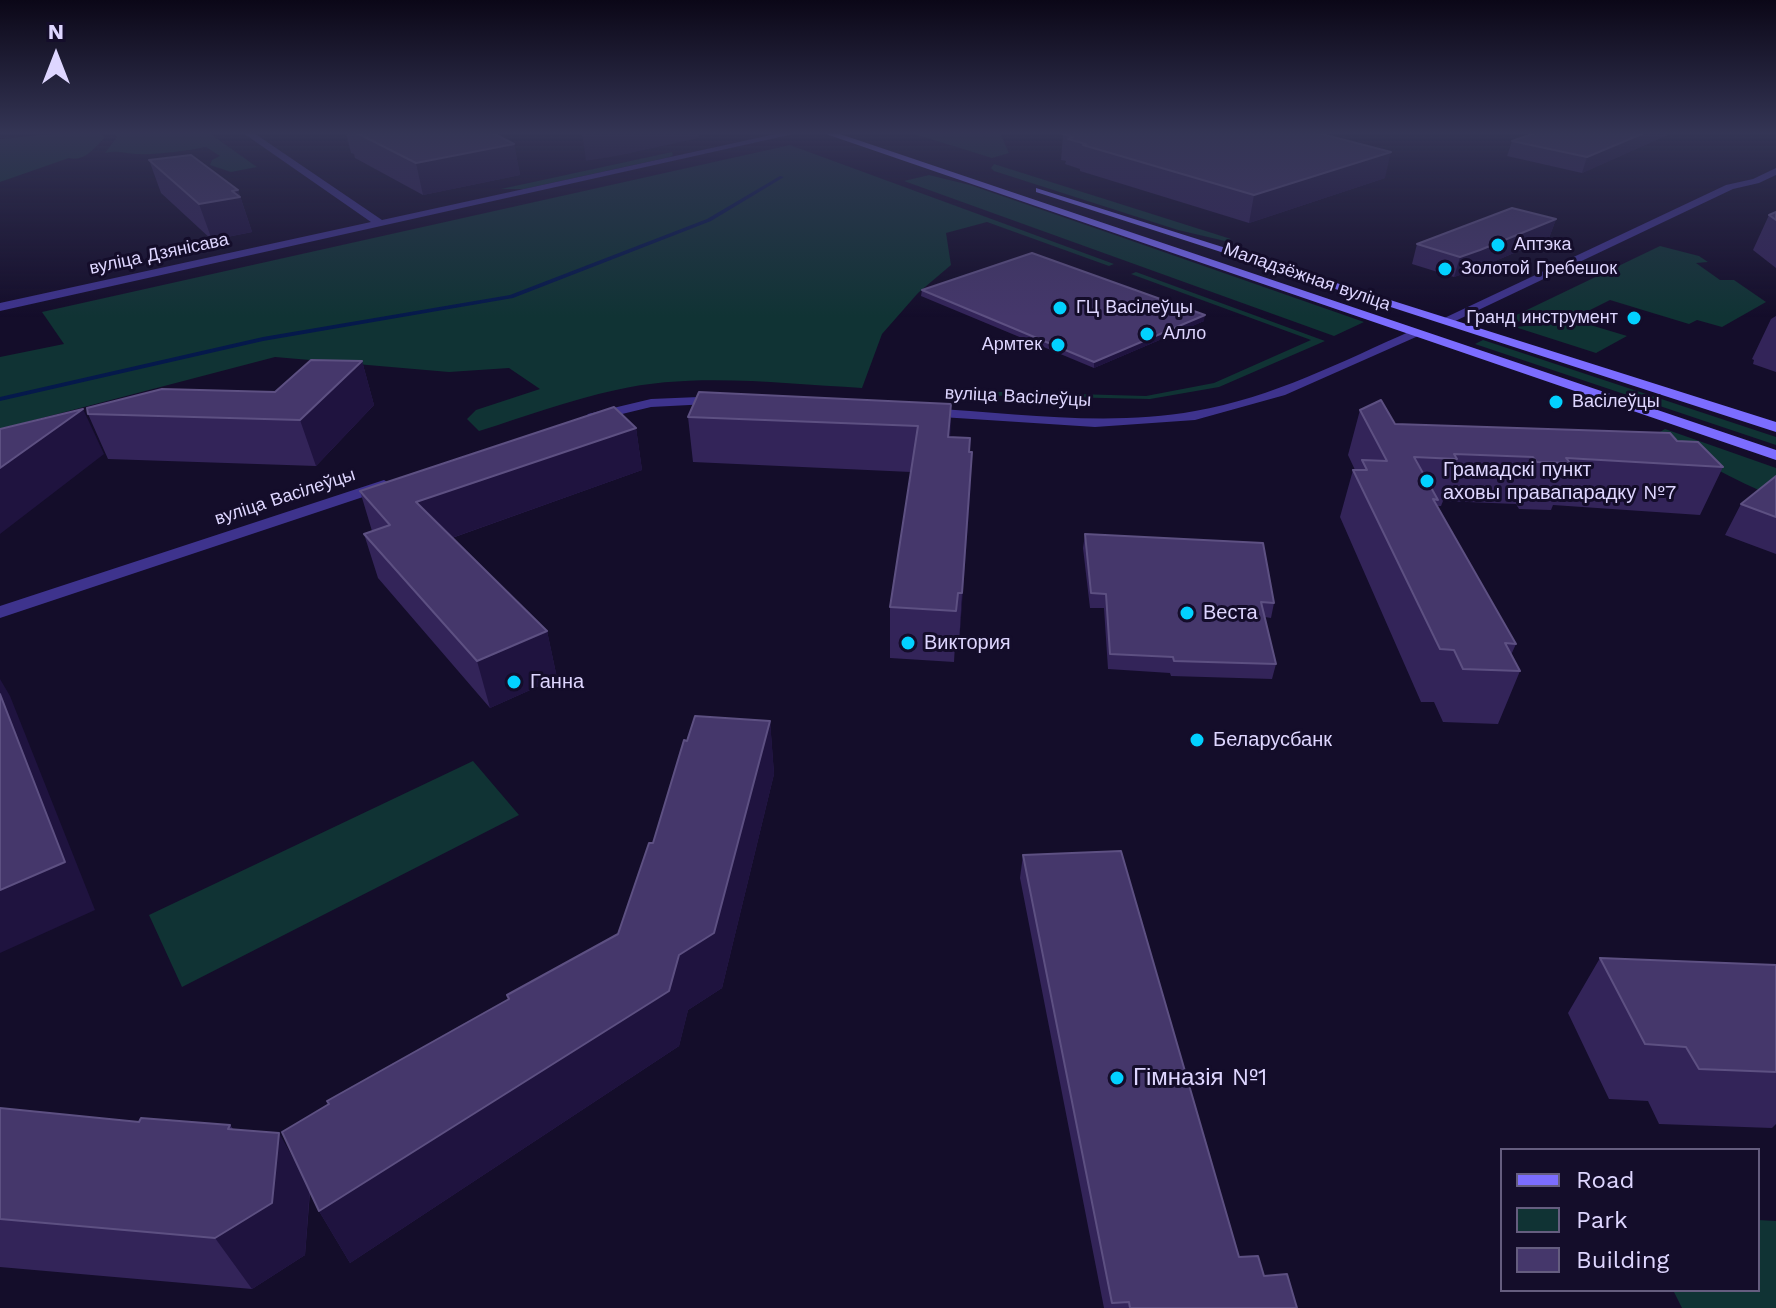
<!DOCTYPE html>
<meta charset="utf-8">
<style>
body{margin:0}
#map{position:relative;width:1776px;height:1308px;overflow:hidden;background:#140d2a;font-family:"Work Sans",sans-serif}
canvas{display:block}
.legend{position:absolute;left:1500px;top:1148px;width:260px;height:144px;box-sizing:border-box;background:#140d2a;border:2px solid #655d7f;margin:0;padding:10px 14px;list-style:none;font-size:24px;color:#ded6ff}
.legend li{display:flex;align-items:center;gap:16px;height:40px}
.legend b{width:40px;border:2px solid #655d7f}
.north{position:absolute;left:16px;top:16px;width:80px;height:80px;-webkit-text-stroke:6px #140d2a;paint-order:stroke;rotate:0deg;font-size:22px;font-weight:700;line-height:32px;text-align:center;color:#ded6ff}
.north::after{content:'';display:block;margin:auto;width:28px;height:36px;background:#ded6ff;clip-path:polygon(50% 0,100% 100%,50% 72%,0 100%)}
</style>
<div id="map">
<canvas width="1776" height="1308"></canvas>
<ul class="legend">
<li><b style="height:10px;background:#7c6dff"></b>Road</li>
<li><b style="height:22px;background:#103334"></b>Park</li>
<li><b style="height:22px;background:#45376b"></b>Building</li>
</ul>
<div class="north">N</div>
</div>
<script>
const c = document.querySelector('canvas').getContext('2d');
c.lineJoin = 'round';
function fillPath(path, color) {
  c.fillStyle = color;
  c.fill(path, 'evenodd');
}
function trace(path, color, width, dash) {
  c.strokeStyle = color;
  c.lineWidth = width;
  c.lineCap = dash ? 'butt' : 'round';
  c.setLineDash(dash || []);
  c.stroke(path);
}
function write(font, color, halo, rows, align = 'center') {
  c.font = font + ' "Work Sans",sans-serif';
  c.lineWidth = 6;
  c.setLineDash([]);
  c.textBaseline = 'middle';
  c.strokeStyle = halo;
  c.fillStyle = color;
  for (const [text, x, y, turn = 0] of rows) {
    c.save();
    c.translate(x, y);
    c.rotate((+turn || 0) * Math.PI / 180);
    c.textAlign = isNaN(turn) ? turn : align;
    if (halo) c.strokeText(text, 0, 0);
    c.fillText(text, 0, 0);
    c.restore();
  }
}
fillPath(new Path2D(`
 M 64,133 L 101,133 L 104,138 C 94,149 84,162 69,158 L 0,182 L 0,139 Z
 M 115,133 L 209,133 L 257,167 L 231,172 L 210,165 L 212,160 L 220,156 L 206,147 C 186,151 157,155 136,154 C 124,153 117,150 105,153 L 117,137 Z
 M 911,133 L 1000,133 L 1009,153 L 992,158 Z
 M 790,145 L 1114,264 L 1109,266 L 987,222 L 946,233 L 951,265 L 918,293 L 882,334 L 862,388 C 782,384 695,372 616,390 C 569,400 524,417 479,431 L 467,419 L 476,410 L 540,389 L 509,368 L 449,372 L 275,357 L 0,429 L 0,357 L 64,344 L 42,312 Z
 M 672,152 L 673,155 L 670,157 L 524,189 L 501,189 Z
 M 994,164 L 1231,239 L 1225,241 L 1178,230 L 994,171 L 991,168 Z
 M 929,175 L 970,185 L 1115,235 L 1364,322 L 1334,336 L 904,181 Z
 M 1660,246 L 1699,256 L 1708,262 L 1696,263 L 1720,280 L 1734,280 L 1766,302 L 1722,327 L 1697,320 L 1689,324 L 1610,300 L 1578,316 L 1513,322 L 1506,320 Z
 M 1136,272 L 1325,341 L 1219,387 L 1150,399 L 966,395 L 968,391 L 1146,396 L 1214,383 L 1311,340 L 1131,274 Z
 M 1577,321 L 1627,336 L 1596,353 L 1515,327 Z
 M 1483,340 L 1776,437 L 1776,445 L 1475,344 Z
 M 1665,429 L 1776,468 L 1776,497 C 1732,481 1694,454 1650,438 Z
 M 473,761 L 519,815 L 182,987 L 149,915 Z
 M 1758,1220 L 1776,1221 L 1776,1308 L 1682,1308 L 1673,1290 L 1758,1290 Z`), '#103334');
fillPath(new Path2D(`
 M 780,176 L 784,177 L 711,221 L 513,298 L 263,341 L 0,401 L 0,397 L 263,337 L 510,295 L 707,219 Z`), '#05194b');
fillPath(new Path2D(`
 M 243,133 L 254,133 L 382,220 L 780,133 L 798,133 L 0,311 L 0,303 L 371,222 Z
 M 1413,330 L 1425,333 L 1285,395 L 1195,420 L 1095,427 L 926,416 L 919,412 L 926,408 C 1015,413 1107,427 1195,411 C 1272,398 1343,361 1413,330 Z
 M 723,396 L 728,397 L 728,403 L 651,407 L 593,421 L 586,417 L 588,414 L 651,399 Z
 M 384,480 L 392,485 L 390,488 L 0,618 L 0,606 Z`), '#3e338d');
fillPath(new Path2D(`
 M 1776,168 L 1776,175 L 1759,183 L 1733,189 L 1449,324 L 1438,321 L 1726,185 L 1753,179 Z`), '#3e338d');
fillPath(new Path2D(`
 M 823,133 L 837,133 L 1776,450 L 1776,460 Z
 M 1036,188 L 1776,422 L 1776,432 L 1036,192 Z`), '#7c6dff');
fillPath(new Path2D(`
 M 346,133 L 493,133 L 514,144 L 520,175 L 423,195 L 355,158 L 354,154 L 351,153 Z
 M 1065,133 L 1318,133 L 1385,178 L 1249,223 L 1080,171 L 1080,169 L 1065,164 L 1066,161 L 1061,160 L 1063,134 Z
 M 1535,133 L 1672,133 L 1582,173 L 1507,156 L 1512,141 Z
 M 149,160 L 238,190 L 252,232 L 212,240 L 161,193 Z
 M 1776,212 L 1776,268 L 1753,250 L 1769,215 Z
 M 1556,219 L 1549,238 L 1474,270 L 1454,277 L 1412,264 L 1417,244 Z
 M 922,290 L 1204,321 L 1094,368 L 921,296 Z
 M 1776,316 L 1776,372 L 1753,364 L 1754,360 L 1752,359 L 1771,319 Z
 M 362,361 L 374,405 L 316,466 L 108,459 L 88,414 L 275,392 Z
 M 951,404 L 950,437 L 969,452 L 972,452 L 959,644 L 955,644 L 954,662 L 890,658 L 890,607 L 911,472 L 693,462 L 688,417 Z
 M 1360,410 L 1395,424 L 1677,441 L 1723,467 L 1700,515 L 1553,505 L 1551,510 L 1519,509 L 1516,504 L 1443,501 L 1441,506 L 1437,506 L 1516,644 L 1511,655 L 1520,671 L 1498,724 L 1443,722 L 1434,702 L 1421,702 L 1340,517 L 1353,470 L 1355,470 L 1348,455 Z
 M 636,428 L 642,470 L 452,538 L 547,631 L 557,678 L 490,708 L 378,578 L 364,534 L 372,531 L 360,491 Z
 M 1776,476 L 1776,554 L 1725,535 L 1741,504 Z
 M 1085,534 L 1274,603 L 1271,618 L 1265,617 L 1276,664 L 1272,679 L 1171,676 L 1170,673 L 1108,669 L 1104,608 L 1090,608 L 1083,548 Z
 M 770,721 L 774,774 L 722,988 L 688,1010 L 679,1046 L 350,1263 L 319,1211 L 310,1192 L 305,1255 L 252,1289 L 0,1267 L 0,1108 L 139,1122 L 230,1125 L 233,1129 L 296,1161 L 508,999 L 618,934 L 653,843 L 687,741 Z
 M 1023,855 L 1239,1257 L 1264,1276 L 1297,1308 L 1104,1308 L 1020,878 Z
 M 1600,958 L 1776,965 L 1776,1124 L 1772,1128 L 1659,1124 L 1648,1101 L 1609,1099 L 1568,1013 Z`), '#332459');
fillPath(new Path2D(`
 M 582,133 L 699,133 L 699,138 L 622,155 L 586,161 Z
 M 1644,133 L 1672,133 L 1582,173 L 1587,157 Z
 M 514,144 L 520,175 L 423,195 L 416,163 Z
 M 1391,152 L 1385,178 L 1249,223 L 1254,195 Z
 M 238,190 L 252,232 L 212,240 L 199,204 Z
 M 1556,219 L 1549,238 L 1474,270 L 1454,277 L 1460,257 Z
 M 1205,315 L 1204,321 L 1094,368 L 1094,362 Z
 M 362,361 L 374,405 L 316,466 L 300,420 Z
 M 951,404 L 950,449 L 948,437 Z
 M 83,409 L 104,454 L 0,534 L 0,468 Z
 M 636,428 L 642,470 L 429,546 L 416,502 Z
 M 972,452 L 970,498 L 959,644 L 962,593 Z
 M 547,631 L 557,678 L 490,708 L 477,661 Z
 M 0,679 L 10,696 L 95,910 L 0,953 Z
 M 770,721 L 774,774 L 722,988 L 688,1010 L 679,1046 L 350,1263 L 319,1211 L 679,955 Z
 M 279,1133 L 310,1187 L 305,1255 L 252,1289 L 215,1238 Z`), '#1f133f');
const building = new Path2D(`
 M 357,133 L 493,133 L 514,144 L 416,163 Z
 M 1067,133 L 1318,133 L 1391,152 L 1254,195 L 1083,145 L 1086,144 L 1068,139 L 1073,137 L 1063,134 Z
 M 1535,133 L 1644,133 L 1587,157 L 1512,141 Z
 M 191,155 L 238,190 L 232,191 L 240,197 L 199,204 L 149,160 Z
 M 1512,208 L 1556,219 L 1480,250 L 1460,257 L 1417,244 Z
 M 1776,212 L 1776,220 L 1769,215 Z
 M 1032,253 L 1205,315 L 1094,362 L 922,290 Z
 M 311,360 L 362,361 L 300,420 L 88,414 L 87,408 L 162,389 L 275,392 Z
 M 699,392 L 951,404 L 948,437 L 970,438 L 969,452 L 972,452 L 962,593 L 958,593 L 956,611 L 890,607 L 918,426 L 688,417 Z
 M 1381,400 L 1395,424 L 1670,433 L 1677,441 L 1698,442 L 1723,467 L 1566,458 L 1570,463 L 1537,462 L 1533,457 L 1454,454 L 1457,459 L 1414,457 L 1438,500 L 1433,499 L 1516,644 L 1505,643 L 1520,671 L 1463,669 L 1454,650 L 1440,649 L 1353,470 L 1367,470 L 1362,460 L 1387,461 L 1360,410 Z
 M 614,407 L 636,428 L 416,502 L 547,631 L 477,661 L 364,534 L 390,525 L 360,491 Z
 M 83,409 L 0,468 L 0,429 Z
 M 1776,476 L 1776,517 L 1741,504 Z
 M 1085,534 L 1263,543 L 1274,603 L 1261,602 L 1276,664 L 1174,661 L 1173,657 L 1110,654 L 1106,594 L 1091,593 Z
 M 0,694 L 65,862 L 0,890 Z
 M 695,716 L 770,721 L 714,933 L 679,955 L 669,991 L 319,1211 L 282,1132 L 329,1104 L 327,1101 L 509,999 L 507,995 L 618,934 L 649,843 L 653,843 L 684,740 L 687,741 Z
 M 1121,851 L 1239,1257 L 1258,1256 L 1264,1276 L 1287,1274 L 1297,1308 L 1130,1308 L 1129,1302 L 1112,1303 L 1023,855 Z
 M 1600,958 L 1776,965 L 1776,1072 L 1699,1069 L 1686,1047 L 1645,1044 Z
 M 0,1108 L 139,1122 L 141,1118 L 230,1125 L 228,1129 L 279,1133 L 272,1203 L 215,1238 L 0,1219 Z`);
fillPath(building, '#45376b');
trace(building, '#5d5082', 2);
const sky = c.createLinearGradient(0, 0, 0, 317);
sky.addColorStop(0, '#0b0717');
sky.addColorStop(0.42, '#343555');
sky.addColorStop(1, '#34355500');
c.fillStyle = sky;
c.fillRect(0, 0, 1776, 317);
for (const [x, y, r, color] of [
 [1498,245,8,"#02d1ff"],
 [1445,269,8,"#02d1ff"],
 [1060,308,8,"#02d1ff"],
 [1634,318,8,"#02d1ff"],
 [1147,334,8,"#02d1ff"],
 [1058,345,8,"#02d1ff"],
 [1556,402,8,"#02d1ff"],
 [1427,481,8,"#02d1ff"],
 [1187,613,8,"#02d1ff"],
 [908,643,8,"#02d1ff"],
 [514,682,8,"#02d1ff"],
 [1197,740,8,"#02d1ff"],
 [1117,1078,8,"#02d1ff"]
]) {
  const dot = new Path2D();
  dot.arc(x, y, r, 0, 2 * Math.PI);
  c.fillStyle = color;
  c.fill(dot);
  trace(dot, '#140d2a', 3);
}
write('18px', '#ded6ff', '#140d2a', [
 ["Аптэка",1514,245],
 ["Золотой Гребешок",1461,269],
 ["ГЦ Васілеўцы",1076,308],
 ["Гранд инструмент",1618,318,"right"],
 ["Алло",1163,334],
 ["Армтек",1042,345,"right"],
 ["Васілеўцы",1572,402]
], 'left');
write('18px', '#ded6ff', '#140d2a', [
 ["вуліца Дзянісава",159,254,-12],
 ["Маладзёжная вуліца",1307,277,19],
 ["вуліца Васілеўцы",1018,397,3],
 ["вуліца Васілеўцы",285,497,-18]
]);
write('20px', '#ded6ff', '#140d2a', [
 ["Грамадскі пункт",1443,470],
 ["аховы правапарадку №7",1443,493],
 ["Веста",1203,613],
 ["Виктория",924,643],
 ["Ганна",530,682],
 ["Беларусбанк",1213,740]
], 'left');
write('24px', '#ded6ff', '#140d2a', [
 ["Гімназія №1",1133,1078]
], 'left');
</script>
